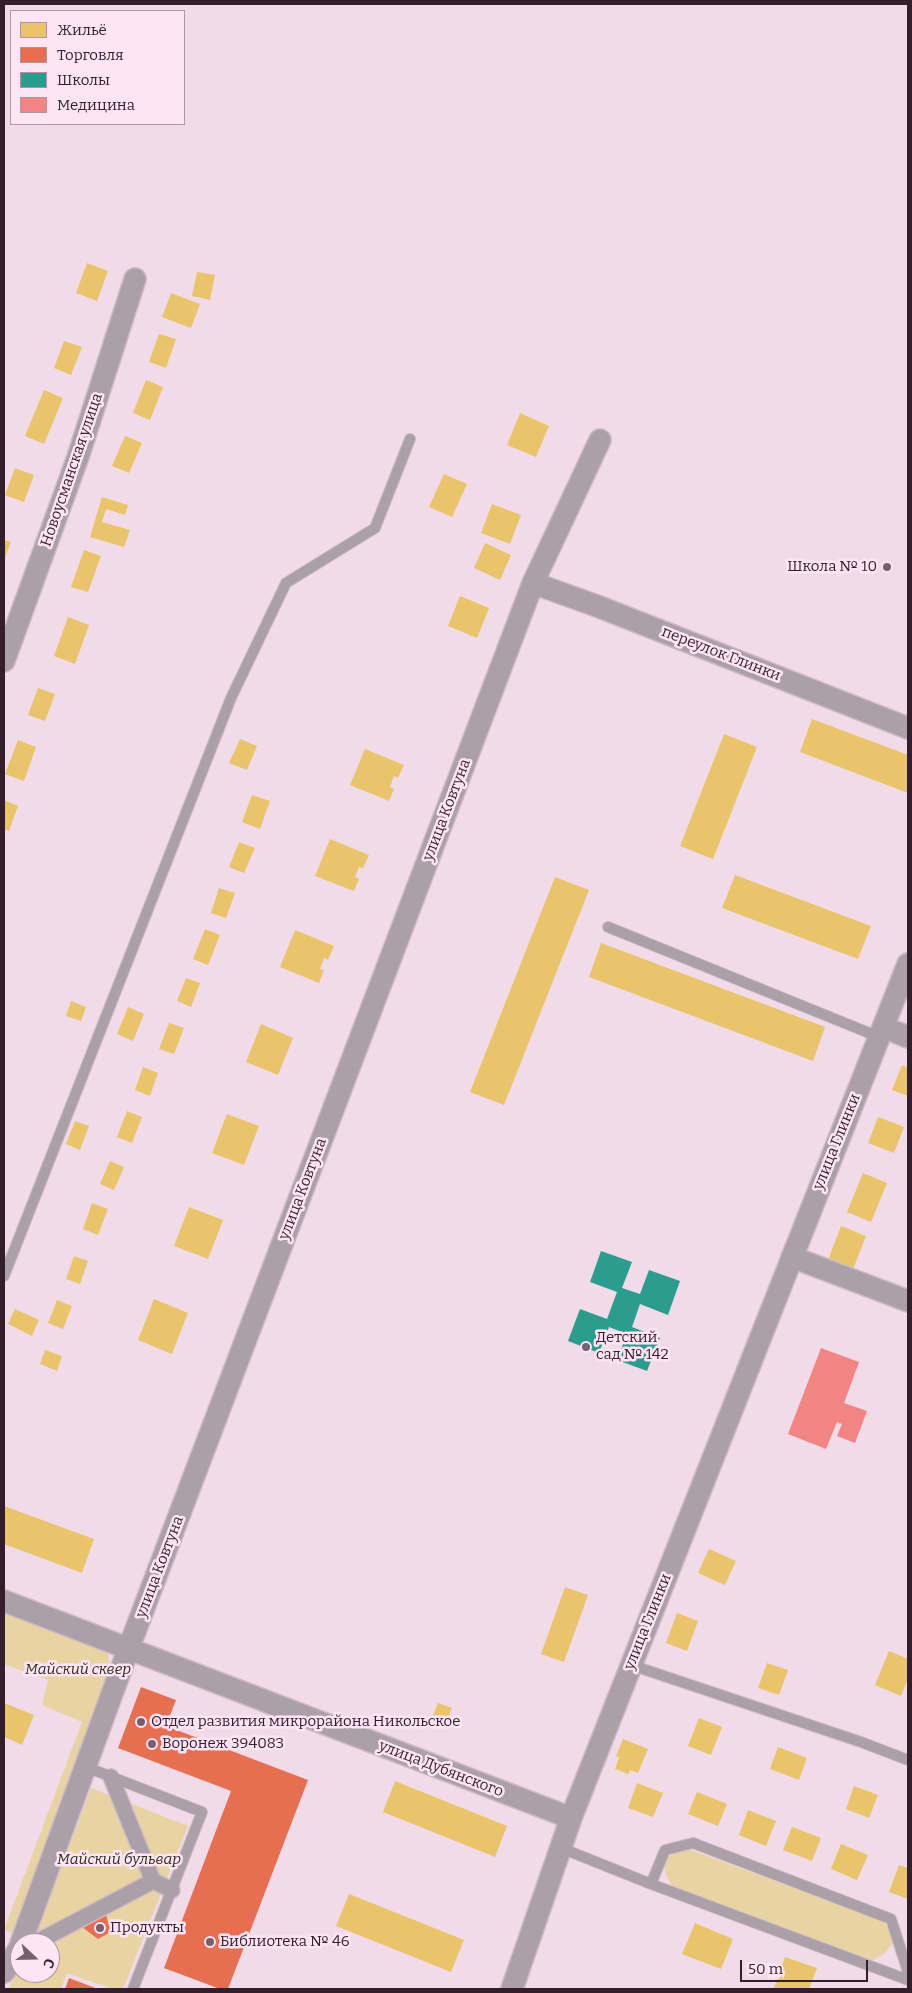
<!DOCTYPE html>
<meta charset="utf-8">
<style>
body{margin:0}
#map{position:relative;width:912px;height:1993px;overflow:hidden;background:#f1dbe9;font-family:Bitter,serif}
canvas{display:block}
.frame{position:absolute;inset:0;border:5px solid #341d2d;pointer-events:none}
.legend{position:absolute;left:10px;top:10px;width:175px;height:115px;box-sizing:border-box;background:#fee5f6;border:1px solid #ad95a6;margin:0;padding:6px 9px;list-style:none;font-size:15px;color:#341d2d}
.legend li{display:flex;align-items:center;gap:10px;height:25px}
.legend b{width:25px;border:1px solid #ad95a6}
.north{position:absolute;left:10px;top:1933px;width:50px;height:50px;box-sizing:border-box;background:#fee5f6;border:1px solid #ad95a6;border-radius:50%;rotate:111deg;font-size:14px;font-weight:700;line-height:20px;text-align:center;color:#341d2d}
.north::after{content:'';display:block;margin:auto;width:18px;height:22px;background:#76606f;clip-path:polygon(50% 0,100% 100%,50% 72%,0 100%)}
.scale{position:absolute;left:740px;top:1960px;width:128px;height:22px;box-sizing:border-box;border:2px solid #341d2d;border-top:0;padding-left:6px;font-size:15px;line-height:18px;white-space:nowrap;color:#341d2d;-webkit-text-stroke:4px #fee5f6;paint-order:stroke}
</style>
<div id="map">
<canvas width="912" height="1993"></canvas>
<div class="frame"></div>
<ul class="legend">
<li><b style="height:14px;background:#e9c46a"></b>Жильё</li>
<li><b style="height:14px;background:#e76f51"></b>Торговля</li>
<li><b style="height:14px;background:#2a9d8f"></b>Школы</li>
<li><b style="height:14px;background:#f28482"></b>Медицина</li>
</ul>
<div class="north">С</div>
<div class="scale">50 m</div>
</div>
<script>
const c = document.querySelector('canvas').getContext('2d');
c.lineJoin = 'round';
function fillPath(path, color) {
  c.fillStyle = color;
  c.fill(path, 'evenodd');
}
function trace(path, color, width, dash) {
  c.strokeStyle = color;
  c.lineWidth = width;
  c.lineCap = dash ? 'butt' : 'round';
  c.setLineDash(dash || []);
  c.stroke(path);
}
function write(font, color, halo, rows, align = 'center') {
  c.font = font + ' Bitter,serif';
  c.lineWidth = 5;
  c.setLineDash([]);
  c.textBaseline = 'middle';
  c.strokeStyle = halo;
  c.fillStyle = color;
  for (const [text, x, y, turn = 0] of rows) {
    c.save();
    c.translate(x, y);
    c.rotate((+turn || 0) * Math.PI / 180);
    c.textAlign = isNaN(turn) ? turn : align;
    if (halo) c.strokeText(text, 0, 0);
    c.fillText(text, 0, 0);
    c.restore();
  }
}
fillPath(new Path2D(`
 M 4,1608 L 107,1648 L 111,1674 L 12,1933 L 4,1930 L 82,1722 L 42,1705 L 48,1680 L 4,1664 Z
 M 91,1788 L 188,1826 L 123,1989 L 113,1989 L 67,1973 L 61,1989 L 8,1989 L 20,1969 L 20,1973 L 50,1973 L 50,1943 L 33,1943 Z
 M 688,1849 L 881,1920 L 892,1930 L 893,1943 L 884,1954 L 871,1961 L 672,1886 C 658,1864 663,1854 688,1849 Z`), '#e8d3a2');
fillPath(new Path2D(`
 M 87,263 L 108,271 L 97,301 L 76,293 Z
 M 197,272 L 215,275 L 210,300 L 192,296 Z
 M 171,293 L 200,304 L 191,328 L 162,317 Z
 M 159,334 L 176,339 L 166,368 L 149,362 Z
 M 64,341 L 82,347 L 71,375 L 54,368 Z
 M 146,380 L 163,387 L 150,420 L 133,413 Z
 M 44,390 L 63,398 L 44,444 L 25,436 Z
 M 520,413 L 549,426 L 536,457 L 507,445 Z
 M 125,436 L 142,443 L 129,473 L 112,466 Z
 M 15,468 L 34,475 L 24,502 L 5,495 Z
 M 444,474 L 467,484 L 452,517 L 429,507 Z
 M 102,497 L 128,505 L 125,515 L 106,509 L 102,522 L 130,530 L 124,547 L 90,537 Z
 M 492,504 L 521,515 L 510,544 L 481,533 Z
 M 4,540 L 11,542 L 4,560 Z
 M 485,543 L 511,555 L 500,580 L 474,568 Z
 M 84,550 L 101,556 L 88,592 L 71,587 Z
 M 460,596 L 489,608 L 477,638 L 448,626 Z
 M 68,617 L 89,625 L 75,664 L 54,656 Z
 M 38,688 L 55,694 L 45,721 L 28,715 Z
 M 812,719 L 908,755 L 908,793 L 800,752 Z
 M 724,734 L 757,747 L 713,859 L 680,846 Z
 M 240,739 L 257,746 L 247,770 L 229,763 Z
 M 18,740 L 36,747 L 24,781 L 5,774 Z
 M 365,749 L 404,765 L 398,778 L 394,776 L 390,787 L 394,789 L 389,801 L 350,785 Z
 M 252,795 L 270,801 L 260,829 L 242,822 Z
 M 4,800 L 18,806 L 9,831 L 4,829 Z
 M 330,839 L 369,855 L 363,868 L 359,867 L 355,877 L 359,879 L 354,891 L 315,876 Z
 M 239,842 L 255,848 L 244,873 L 229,867 Z
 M 735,875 L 871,926 L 858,959 L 722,908 Z
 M 555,877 L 589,890 L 504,1105 L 470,1092 Z
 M 219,888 L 235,893 L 226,918 L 211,913 Z
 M 205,929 L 220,935 L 208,965 L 193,959 Z
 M 295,930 L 334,946 L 328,960 L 324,958 L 320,969 L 324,970 L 319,983 L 280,967 Z
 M 601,943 L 825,1027 L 813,1061 L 589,977 Z
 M 186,978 L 200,983 L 191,1007 L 177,1001 Z
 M 71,1001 L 86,1007 L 81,1021 L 66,1016 Z
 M 128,1007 L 144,1014 L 133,1041 L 117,1034 Z
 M 169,1023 L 184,1028 L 174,1054 L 159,1049 Z
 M 261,1024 L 293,1038 L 278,1075 L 246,1062 Z
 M 902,1065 L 908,1068 L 908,1096 L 892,1090 Z
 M 143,1067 L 158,1073 L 150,1096 L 135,1090 Z
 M 127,1111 L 142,1117 L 132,1143 L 117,1137 Z
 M 227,1114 L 259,1126 L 244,1165 L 212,1153 Z
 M 878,1117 L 904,1127 L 894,1153 L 868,1143 Z
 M 75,1121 L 89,1126 L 80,1150 L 66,1144 Z
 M 110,1161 L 124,1167 L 114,1190 L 100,1184 Z
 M 863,1173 L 887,1183 L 871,1222 L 847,1212 Z
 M 92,1203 L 108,1209 L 98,1235 L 83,1229 Z
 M 189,1207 L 223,1220 L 208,1259 L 174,1246 Z
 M 841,1226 L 866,1236 L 852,1272 L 827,1263 Z
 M 74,1256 L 88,1261 L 80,1284 L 66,1279 Z
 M 154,1299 L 188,1313 L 172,1354 L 138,1340 Z
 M 57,1300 L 72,1306 L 63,1329 L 48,1323 Z
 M 15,1309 L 39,1320 L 32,1336 L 8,1324 Z
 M 45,1350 L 62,1356 L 57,1371 L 40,1364 Z
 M 4,1506 L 94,1539 L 82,1573 L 4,1544 Z
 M 709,1549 L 736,1561 L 725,1585 L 698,1573 Z
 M 565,1587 L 588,1595 L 564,1662 L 541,1654 Z
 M 677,1613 L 698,1621 L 687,1651 L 666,1643 Z
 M 889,1651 L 908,1659 L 908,1679 L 901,1696 L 875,1685 Z
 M 767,1663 L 788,1670 L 779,1695 L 758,1688 Z
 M 4,1703 L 34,1715 L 22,1745 L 4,1737 Z
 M 438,1703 L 452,1708 L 446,1723 L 432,1718 Z
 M 699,1718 L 722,1727 L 711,1755 L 688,1746 Z
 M 623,1739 L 648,1749 L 638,1773 L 630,1770 L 628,1774 L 615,1769 L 619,1758 L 616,1756 Z
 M 778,1747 L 807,1758 L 799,1780 L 770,1769 Z
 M 395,1781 L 507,1826 L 495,1857 L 383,1812 Z
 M 637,1783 L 663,1793 L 653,1817 L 628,1808 Z
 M 854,1786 L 878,1795 L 869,1818 L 846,1809 Z
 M 697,1792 L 727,1804 L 718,1826 L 688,1814 Z
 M 748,1810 L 776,1821 L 766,1846 L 739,1835 Z
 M 792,1827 L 821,1838 L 812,1861 L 783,1850 Z
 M 841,1844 L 868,1855 L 857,1880 L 831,1869 Z
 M 899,1865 L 908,1868 L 908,1899 L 889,1892 Z
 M 349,1894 L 464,1940 L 451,1972 L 336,1926 Z
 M 695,1923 L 733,1939 L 721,1969 L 682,1954 Z
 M 785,1957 L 817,1968 L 809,1989 L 774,1988 Z`), '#e9c46a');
fillPath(new Path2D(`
 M 141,1687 L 176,1700 L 166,1726 L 308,1780 L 228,1989 L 220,1989 L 164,1968 L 231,1791 L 118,1748 Z
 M 106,1915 L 111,1932 L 98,1939 L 82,1927 Z
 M 69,1978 L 98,1989 L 65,1989 Z`), '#e76f51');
fillPath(new Path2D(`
 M 601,1251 L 632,1262 L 622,1288 L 640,1294 L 649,1270 L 680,1281 L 668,1315 L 640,1304 L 632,1327 L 660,1338 L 647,1371 L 617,1360 L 627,1334 L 609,1327 L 599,1353 L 568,1341 L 580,1309 L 607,1319 L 617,1292 L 590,1282 Z`), '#2a9d8f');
fillPath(new Path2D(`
 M 821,1348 L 859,1362 L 844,1403 L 867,1411 L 855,1443 L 837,1436 L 842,1424 L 837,1422 L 826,1449 L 788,1434 Z`), '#f28482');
const service = new Path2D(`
 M 608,927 L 879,1037
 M 4,1276 L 231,698 L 286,583 L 375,528 L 410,439
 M 631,1665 L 861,1742 L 908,1760
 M 86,1767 L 202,1812 L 133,1989
 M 561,1848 L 651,1884 L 908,1980
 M 651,1884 L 665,1850 L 693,1843 L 891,1919 L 908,1972`);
const pedestrian = new Path2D(`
 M 153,1881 L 172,1890
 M 35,1943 L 153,1881 L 111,1777`);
const minor = new Path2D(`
 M 533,583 L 597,606 L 908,728
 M 4,661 L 78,457 L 135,279
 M 883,1027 L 908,1037
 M 792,1257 L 908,1301
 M 4,1601 L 571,1818
 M 21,1943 L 128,1650 L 533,583 L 600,440
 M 4,1972 L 20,1947
 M 512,1989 L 571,1818 L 908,964`);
trace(service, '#cdbac6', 12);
trace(pedestrian, '#cdbac6', 18);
trace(minor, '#cdbac6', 24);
trace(service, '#ab9fa8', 10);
trace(pedestrian, '#ab9fa8', 15);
trace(minor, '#ab9fa8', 21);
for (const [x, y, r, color] of [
 [887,567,5,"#76606f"],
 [586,1347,5,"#76606f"],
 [141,1722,5,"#76606f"],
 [152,1744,5,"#76606f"],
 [100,1928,5,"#76606f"],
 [210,1942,5,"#76606f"]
]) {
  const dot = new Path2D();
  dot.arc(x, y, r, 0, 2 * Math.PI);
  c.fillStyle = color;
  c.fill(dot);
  trace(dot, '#fee5f6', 2);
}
write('15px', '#341d2d', '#fee5f6', [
 ["Новоусманская улица",72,470,-71],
 ["переулок Глинки",721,654,21],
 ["улица Ковтуна",447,810,-69],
 ["улица Глинки",837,1142,-68],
 ["улица Ковтуна",303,1189,-69],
 ["улица Ковтуна",160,1567,-69],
 ["улица Глинки",648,1622,-68],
 ["улица Дубянского",441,1769,21]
]);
write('15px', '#341d2d', '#fee5f6', [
 ["Школа № 10",877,567,"right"],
 ["Детский",596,1338],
 ["сад № 142",596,1355],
 ["Отдел развития микрорайона Никольское",151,1722],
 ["Воронеж 394083",162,1744],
 ["Продукты",110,1928],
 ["Библиотека № 46",220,1942]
], 'left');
write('italic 15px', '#302c19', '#fee5f6', [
 ["Майский сквер",78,1670],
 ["Майский бульвар",119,1860]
]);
</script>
